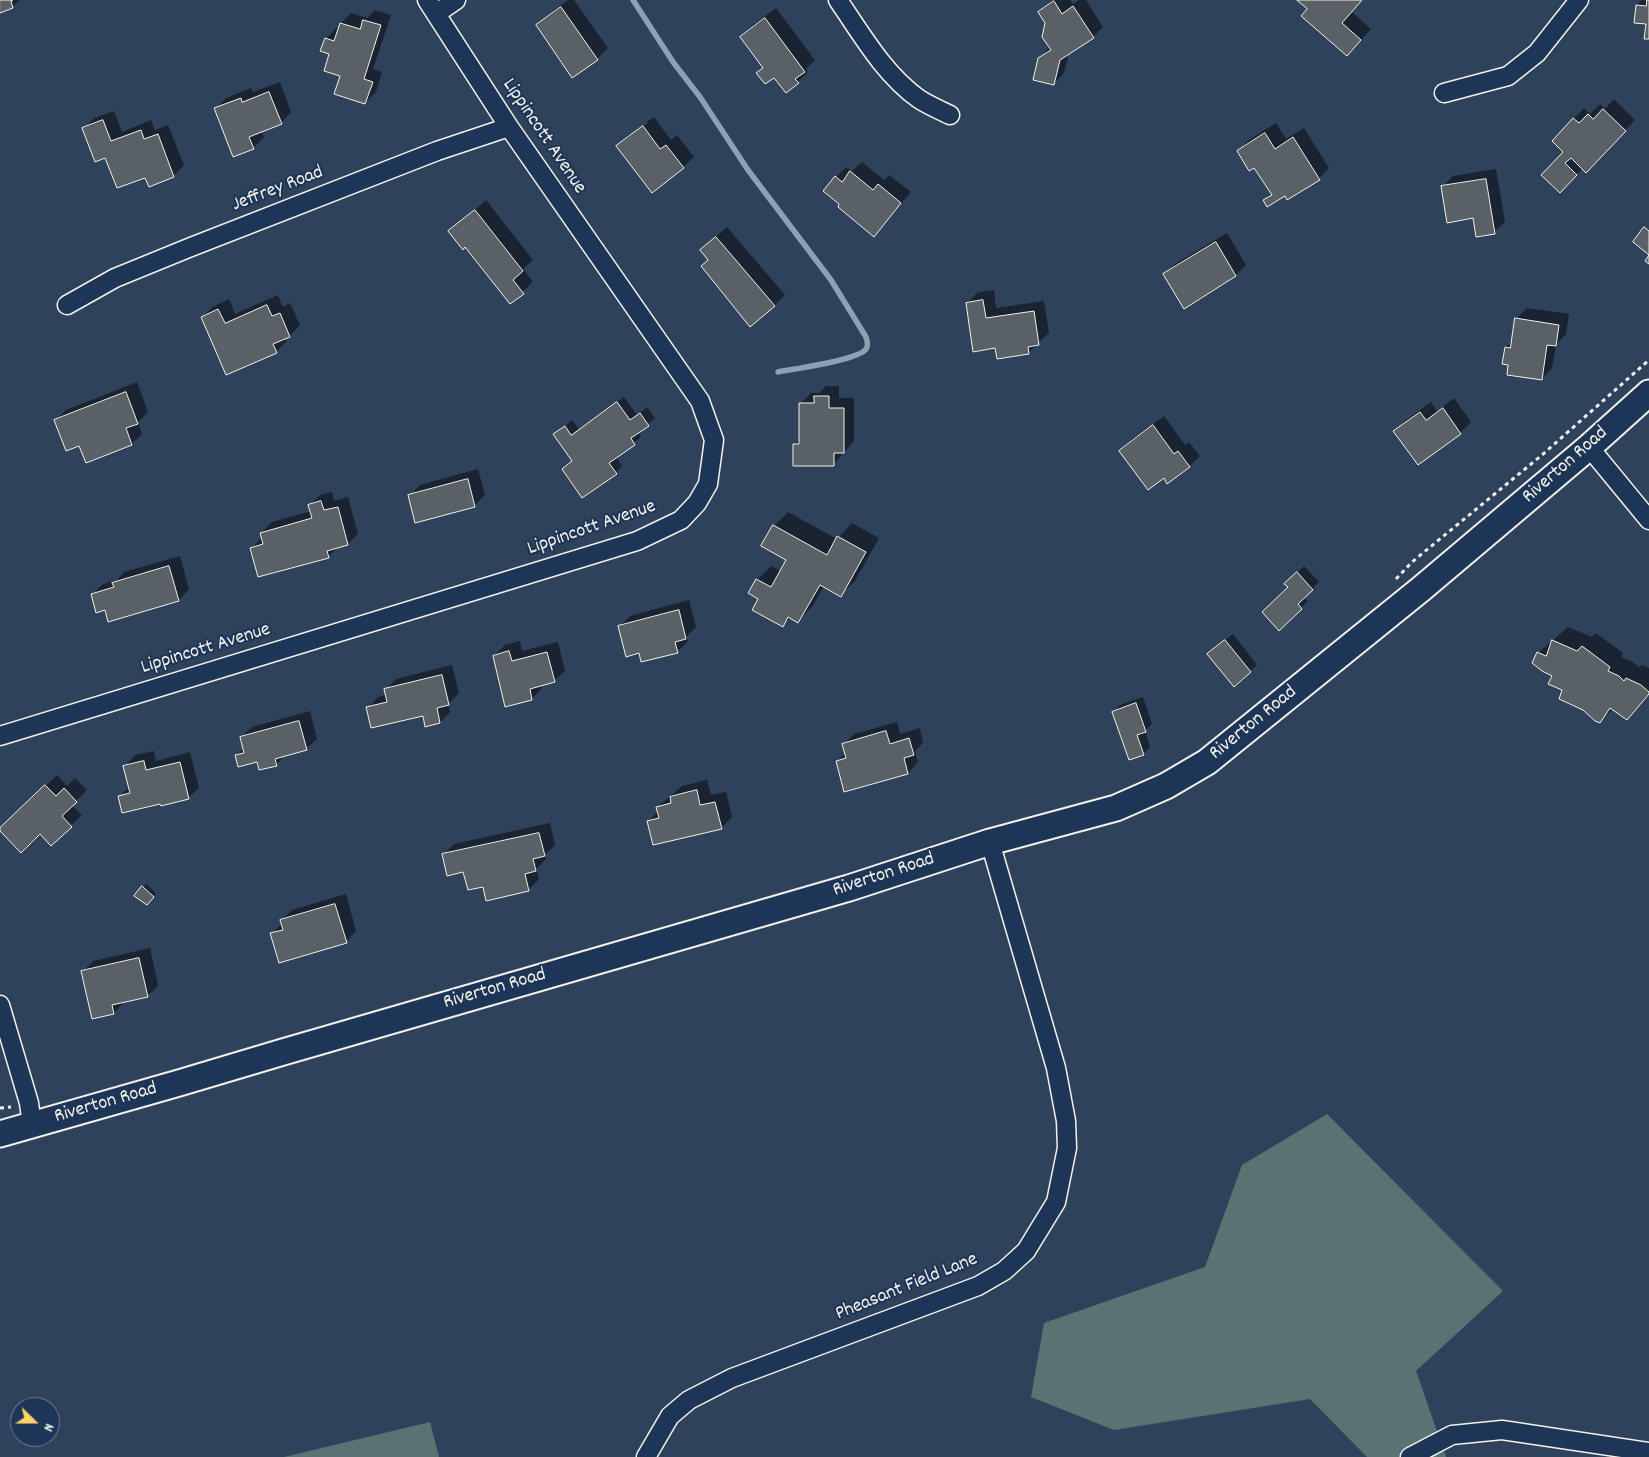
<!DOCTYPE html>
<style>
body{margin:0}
#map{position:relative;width:1649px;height:1457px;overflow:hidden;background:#2f425c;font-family:Dekko,sans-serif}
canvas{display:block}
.north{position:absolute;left:10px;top:1397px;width:50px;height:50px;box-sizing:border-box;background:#1d3557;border:1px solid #738091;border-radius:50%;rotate:112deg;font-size:14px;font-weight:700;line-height:20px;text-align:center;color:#f4f1e8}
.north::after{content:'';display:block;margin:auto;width:18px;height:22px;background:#ffd166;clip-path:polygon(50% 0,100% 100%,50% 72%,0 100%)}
</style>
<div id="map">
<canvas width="1649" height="1457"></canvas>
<div class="north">N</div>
</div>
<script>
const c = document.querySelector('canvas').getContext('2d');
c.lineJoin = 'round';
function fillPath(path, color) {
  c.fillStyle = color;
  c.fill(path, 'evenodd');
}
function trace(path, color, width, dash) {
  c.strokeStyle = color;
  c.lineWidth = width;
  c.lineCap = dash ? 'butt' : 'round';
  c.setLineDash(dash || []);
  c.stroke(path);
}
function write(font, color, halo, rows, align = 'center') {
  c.font = font + ' Dekko,sans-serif';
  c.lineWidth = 4;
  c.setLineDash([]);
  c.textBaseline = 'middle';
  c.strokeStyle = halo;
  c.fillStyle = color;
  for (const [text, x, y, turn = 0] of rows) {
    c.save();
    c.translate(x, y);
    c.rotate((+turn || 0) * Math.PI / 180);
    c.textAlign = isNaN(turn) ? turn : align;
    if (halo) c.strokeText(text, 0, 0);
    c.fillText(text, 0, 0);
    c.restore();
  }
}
fillPath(new Path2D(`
 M 1327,1114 L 1503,1291 L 1416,1371 L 1446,1457 L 1367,1457 L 1310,1399 L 1114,1430 L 1031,1397 L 1044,1323 L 1205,1267 L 1242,1165 Z
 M 430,1422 L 439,1457 L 284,1457 Z`), '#587472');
fillPath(new Path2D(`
 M 0,0 L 19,0 L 13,7 L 0,11 Z
 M 568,0 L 574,0 L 608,48 L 597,59 L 573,76 L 537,25 L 548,15 Z
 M 1052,0 L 1070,0 L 1073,4 L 1079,0 L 1086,0 L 1103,27 L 1093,37 L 1069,53 L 1064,73 L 1054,84 L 1039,59 L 1050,47 L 1047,23 L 1040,12 Z
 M 1299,0 L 1361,0 L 1351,11 L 1371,29 L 1357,44 Z
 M 1642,0 L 1649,0 L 1649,38 L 1647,23 L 1637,5 Z
 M 776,8 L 815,60 L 806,69 L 808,72 L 798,82 L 758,73 L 764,67 L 741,37 L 752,26 Z
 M 375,10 L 391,15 L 373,69 L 382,72 L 376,92 L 365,103 L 342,75 L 331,53 L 326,39 L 336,28 L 339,29 L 341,23 L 351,13 L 367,18 Z
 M 280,82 L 291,112 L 281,123 L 261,131 L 264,137 L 253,148 L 216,108 L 226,98 L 251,88 L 253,92 Z
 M 1614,99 L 1635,120 L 1586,171 L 1583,168 L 1560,191 L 1565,152 L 1553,140 L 1584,108 L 1590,114 L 1600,104 L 1605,109 Z
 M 114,111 L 122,132 L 151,120 L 155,130 L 168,125 L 184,165 L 173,176 L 146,176 L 106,156 L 84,129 L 94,118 Z
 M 654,117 L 671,140 L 677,135 L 694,157 L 683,167 L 618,146 L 628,137 L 628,139 L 648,123 L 647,122 Z
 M 1276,123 L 1286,139 L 1304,128 L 1329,168 L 1319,179 L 1285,195 L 1264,200 L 1272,193 L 1255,166 L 1238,151 L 1249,140 Z
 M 862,162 L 884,180 L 889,175 L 911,192 L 874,235 L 841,204 L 836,177 L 846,167 L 852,171 Z
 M 1496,169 L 1505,222 L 1494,232 L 1474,217 L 1442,187 L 1453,176 Z
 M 486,200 L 533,260 L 523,269 L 533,282 L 510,303 L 466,246 L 450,231 Z
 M 727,227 L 785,295 L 774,306 L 709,260 L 701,250 Z
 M 1227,233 L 1246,265 L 1236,275 L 1184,307 L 1164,275 L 1175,264 Z
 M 994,290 L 996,308 L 1044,301 L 1049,333 L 1028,353 L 996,347 L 967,303 L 978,292 Z
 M 278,295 L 283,307 L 290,303 L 300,325 L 290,336 L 285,338 L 287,341 L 276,352 L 202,317 L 213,307 L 229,299 L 235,314 Z
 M 1527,308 L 1569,314 L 1566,334 L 1556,345 L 1552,368 L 1542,379 L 1510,364 L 1503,363 L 1506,347 L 1513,340 L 1516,319 Z
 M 137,382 L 148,412 L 138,422 L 142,434 L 131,444 L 79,444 L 55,420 L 66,410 Z
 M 826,386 L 839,386 L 839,398 L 854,398 L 854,441 L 833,465 L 794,445 L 800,439 L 800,404 L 811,393 L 819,393 Z
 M 624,397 L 637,415 L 647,407 L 655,418 L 638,432 L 641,437 L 616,457 L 622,466 L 616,473 L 563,469 L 573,460 L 555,435 L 572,420 L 579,429 Z
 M 1454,398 L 1471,422 L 1460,433 L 1418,464 L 1394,431 L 1405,421 L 1431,402 L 1437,411 Z
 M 1164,416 L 1185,445 L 1189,442 L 1200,456 L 1189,466 L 1164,477 L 1120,451 L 1131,440 Z
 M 478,469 L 485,495 L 474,506 L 410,495 L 420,485 Z
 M 332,492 L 334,501 L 348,497 L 358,534 L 348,544 L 338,547 L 328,557 L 252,548 L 262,537 L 261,533 L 272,522 L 311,511 L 310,505 L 320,495 Z
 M 788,512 L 837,539 L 852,523 L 879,538 L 855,581 L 841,595 L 824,586 L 812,607 L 798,621 L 791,617 L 782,625 L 759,598 L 757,580 L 771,566 L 781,571 L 788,559 L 774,526 Z
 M 180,556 L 189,589 L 179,600 L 109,620 L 106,608 L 92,594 L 103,584 L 117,580 L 124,572 Z
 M 1304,566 L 1319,582 L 1304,597 L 1308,601 L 1279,629 L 1290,587 L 1286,584 Z
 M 689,600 L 696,627 L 686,637 L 688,641 L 677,652 L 619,627 L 630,616 Z
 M 1568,627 L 1592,637 L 1596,633 L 1623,653 L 1621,657 L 1633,662 L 1639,667 L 1642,665 L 1649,668 L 1649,695 L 1626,719 L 1613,709 L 1600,721 L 1564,690 L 1538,653 Z
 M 1233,634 L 1257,665 L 1234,685 L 1216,647 Z
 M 520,641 L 522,651 L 558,642 L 565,671 L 554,681 L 542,685 L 542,688 L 532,699 L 494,656 L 505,645 Z
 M 452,665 L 459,693 L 448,704 L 450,712 L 440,722 L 423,715 L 368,708 L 378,697 L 386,695 L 385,690 L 396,679 Z
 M 1143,697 L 1152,724 L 1145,731 L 1150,747 L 1143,754 L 1113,712 L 1120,705 Z
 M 310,711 L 317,739 L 306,749 L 286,754 L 276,765 L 236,756 L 244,748 L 241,737 L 252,727 Z
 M 897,722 L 900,734 L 920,728 L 923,743 L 915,751 L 918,762 L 908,773 L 845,791 L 837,761 L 846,752 L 844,744 L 854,734 Z
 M 154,751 L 156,761 L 190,752 L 199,788 L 188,798 L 161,802 L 120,796 L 130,786 L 125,766 L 135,755 Z
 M 57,775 L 67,786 L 75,778 L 87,790 L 72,805 L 82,815 L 51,844 L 40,833 L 11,819 Z
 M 707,780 L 711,795 L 726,792 L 732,817 L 721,828 L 649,821 L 658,811 L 657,807 L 682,786 Z
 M 550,823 L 555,845 L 545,855 L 546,859 L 536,869 L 539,879 L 528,890 L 484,885 L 443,855 L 454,844 Z
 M 146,884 L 156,893 L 149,901 L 143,887 Z
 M 346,894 L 356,931 L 346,942 L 272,934 L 282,923 L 281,920 L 292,910 Z
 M 150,948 L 158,986 L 147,996 L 124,1002 L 114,1013 L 93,1017 L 83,971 L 93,961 Z`), '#0007');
trace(new Path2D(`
 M 633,0 L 673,62 L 700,97 L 748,170 L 831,280 L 866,337 C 867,341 869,345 866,349 C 859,360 793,369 778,372`), '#8aa2b1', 5.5);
const building = new Path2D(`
 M 0,0 L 13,0 L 11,1 L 13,8 L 0,13 Z
 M 1297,0 L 1362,0 L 1342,23 L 1361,40 L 1347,56 L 1301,16 L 1307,9 Z
 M 1647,0 L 1649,0 L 1649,39 L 1644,39 L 1646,24 L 1634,23 L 1636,5 L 1646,6 Z
 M 1054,1 L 1062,14 L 1073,6 L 1094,38 L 1060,60 L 1054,85 L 1033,80 L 1038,58 L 1051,50 L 1042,37 L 1045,23 L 1038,12 Z
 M 561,7 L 598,60 L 572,78 L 536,25 Z
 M 765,18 L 805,72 L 795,79 L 799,83 L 786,93 L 774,78 L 765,84 L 756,73 L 763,68 L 740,37 Z
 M 363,20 L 381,25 L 364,79 L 373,82 L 365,104 L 334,94 L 340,76 L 324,71 L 329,54 L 320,51 L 325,38 L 334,41 L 340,23 L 360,29 Z
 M 269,92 L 282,124 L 249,137 L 254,149 L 233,157 L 214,108 L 241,98 L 242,102 Z
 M 1603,109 L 1626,131 L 1586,173 L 1571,158 L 1565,163 L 1577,175 L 1560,193 L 1541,175 L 1563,152 L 1552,141 L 1573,118 L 1579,123 L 1588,114 L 1593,119 Z
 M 103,120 L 111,141 L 141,130 L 144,139 L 158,134 L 174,177 L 149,187 L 145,178 L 117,188 L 105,158 L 95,162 L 82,128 Z
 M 643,126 L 660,149 L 666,145 L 684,168 L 652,193 L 616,146 Z
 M 1265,133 L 1275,149 L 1293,137 L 1320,180 L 1287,200 L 1285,196 L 1267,207 L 1263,200 L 1272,195 L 1254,168 L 1249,171 L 1237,151 Z
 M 850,171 L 873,190 L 878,184 L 901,203 L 874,237 L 838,207 L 839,204 L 823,191 L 835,176 L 842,182 Z
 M 1486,179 L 1495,234 L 1476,237 L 1473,218 L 1447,223 L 1441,186 Z
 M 475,210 L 523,271 L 513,280 L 524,294 L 510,304 L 465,247 L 463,250 L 448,231 Z
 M 1644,227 L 1649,231 L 1649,264 L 1645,261 L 1649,255 L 1633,242 Z
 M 716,237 L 775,306 L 750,327 L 701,266 L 708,260 L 700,250 Z
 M 1216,242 L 1236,276 L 1184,309 L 1163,274 Z
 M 983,300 L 986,318 L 1034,311 L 1039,345 L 1028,347 L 1029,354 L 997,359 L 995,348 L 973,352 L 966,303 Z
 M 267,305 L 272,316 L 280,313 L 290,337 L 273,344 L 277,353 L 226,375 L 201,317 L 218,309 L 225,323 Z
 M 1515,318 L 1559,325 L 1556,346 L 1547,345 L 1542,380 L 1507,375 L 1508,365 L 1502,364 L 1505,347 L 1510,348 Z
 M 126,392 L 138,424 L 126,428 L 132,445 L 86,463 L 79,446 L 66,451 L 54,420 Z
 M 814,396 L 829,396 L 829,408 L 844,408 L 844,453 L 834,453 L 834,466 L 793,466 L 793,444 L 799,444 L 799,403 L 814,403 Z
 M 617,402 L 630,420 L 640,413 L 649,426 L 631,438 L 635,445 L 609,463 L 617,474 L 582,498 L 562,469 L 572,461 L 553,434 L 565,426 L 571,435 Z
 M 1443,408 L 1461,434 L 1418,465 L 1393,431 L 1420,412 L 1426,420 Z
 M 1153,425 L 1174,454 L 1178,451 L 1190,467 L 1167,484 L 1164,478 L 1148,490 L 1119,451 Z
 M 468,479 L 475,507 L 415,523 L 408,495 Z
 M 321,501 L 324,510 L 338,507 L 348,545 L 327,551 L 329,558 L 258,577 L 250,548 L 263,544 L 260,533 L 312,518 L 308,505 Z
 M 773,525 L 827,555 L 837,536 L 866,552 L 841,597 L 820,585 L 798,623 L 788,617 L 783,627 L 752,610 L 758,599 L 748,593 L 756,579 L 771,587 L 786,560 L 761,546 Z
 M 169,566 L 179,601 L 108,622 L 105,610 L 96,613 L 91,594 L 114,587 L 112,583 Z
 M 1297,572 L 1313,590 L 1298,604 L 1302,609 L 1279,631 L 1262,612 L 1288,587 L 1284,584 Z
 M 679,610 L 686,639 L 675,642 L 678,653 L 641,662 L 639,653 L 626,657 L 618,626 Z
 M 1225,640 L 1251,672 L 1234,687 L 1207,654 Z
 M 1552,640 L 1577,651 L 1582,646 L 1610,667 L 1608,671 L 1619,676 L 1624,681 L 1626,678 L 1641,685 L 1649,692 L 1649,694 L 1627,720 L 1610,708 L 1600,723 L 1595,721 L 1583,710 L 1559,699 L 1562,690 L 1548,684 L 1552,676 L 1542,671 L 1532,663 L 1537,652 L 1546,656 Z
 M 509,651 L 512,661 L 547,652 L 555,682 L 530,689 L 532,700 L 505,707 L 493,656 Z
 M 442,675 L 449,705 L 437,708 L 440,723 L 425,727 L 423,716 L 371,728 L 366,707 L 387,702 L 384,689 Z
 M 1136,703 L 1146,732 L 1137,735 L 1144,755 L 1129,760 L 1112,712 Z
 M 299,721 L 307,750 L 275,759 L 277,766 L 259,770 L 257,762 L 238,767 L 235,755 L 244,753 L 240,737 Z
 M 886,731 L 890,744 L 909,738 L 914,755 L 904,758 L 908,774 L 844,792 L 836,761 L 846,758 L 842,744 Z
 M 144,761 L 146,770 L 180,762 L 189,799 L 161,806 L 160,804 L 122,813 L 118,796 L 130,793 L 123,766 Z
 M 45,785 L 56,796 L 64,788 L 77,802 L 62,816 L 72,827 L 51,846 L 40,834 L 21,853 L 0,831 L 0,828 Z
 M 697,790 L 700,805 L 715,802 L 722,829 L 653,845 L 647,821 L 659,818 L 656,807 L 671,803 L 670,797 Z
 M 539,833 L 545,856 L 533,859 L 536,871 L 525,874 L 529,891 L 486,901 L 483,887 L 468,890 L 463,872 L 447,876 L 442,854 Z
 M 142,886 L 154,897 L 147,905 L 134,896 Z
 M 335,904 L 347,943 L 279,963 L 270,933 L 283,930 L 280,920 Z
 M 139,958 L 148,997 L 112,1005 L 114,1014 L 92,1019 L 81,971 Z`);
fillPath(building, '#596066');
trace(building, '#f4f1e8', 1);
const street = new Path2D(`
 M 838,0 C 862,35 884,74 919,99 C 928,105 940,110 950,115
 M 437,13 L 456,0
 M 1444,93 L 1508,76 L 1537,53 L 1579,0
 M 67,305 L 115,278 L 191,247 L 437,151 L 509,127
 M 1589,447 L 1649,520
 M 0,736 L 637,541 L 681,520 L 697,503 L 708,484 L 714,440 L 700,401 L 509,127 L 427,0
 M 0,1005 L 29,1103 L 32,1125
 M 646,1457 L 670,1416 L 689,1400 L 732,1378 L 978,1286 L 1004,1271 L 1026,1251 L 1056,1202 L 1067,1148 L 1066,1121 L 1056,1068 L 990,842
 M 1410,1457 L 1452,1435 L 1502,1430 L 1649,1452`);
const secondary = new Path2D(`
 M 0,1134 L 179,1083 L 283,1052 L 849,888 L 990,842 L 1116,808 L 1166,786 L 1207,762 L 1421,589 L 1589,447 L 1649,393`);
trace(street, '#f4f1e8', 21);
trace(secondary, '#f4f1e8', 29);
trace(new Path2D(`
 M 1396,579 L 1412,562 L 1542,455 L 1649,360
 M 0,1108 L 11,1107`), '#f4f1e8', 3, [4, 4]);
trace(street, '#1d3557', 18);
trace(secondary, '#1d3557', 25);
write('20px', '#f4f1e8', '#1d3557', [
 ["Lippincott Avenue",543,137,56],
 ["Jeffrey Road",278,190,-21],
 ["Riverton Road",1566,466,-41],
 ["Lippincott Avenue",592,529,-19],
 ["Lippincott Avenue",206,650,-17],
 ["Riverton Road",1254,724,-39],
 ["Riverton Road",884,876,-18],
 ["Riverton Road",495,990,-16],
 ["Riverton Road",106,1104,-16],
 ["Pheasant Field Lane",907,1288,-22]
]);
</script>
